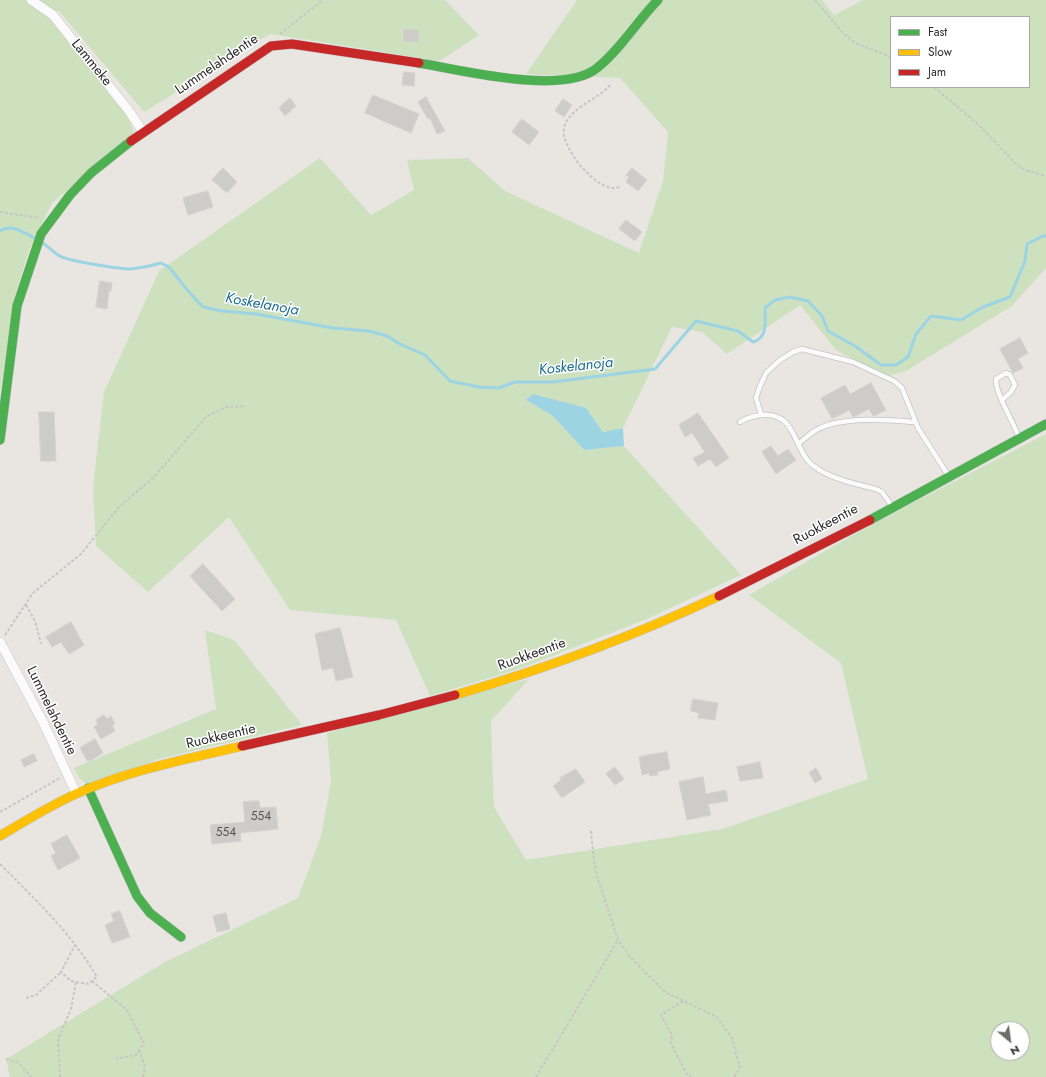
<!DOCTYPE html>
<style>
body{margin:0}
#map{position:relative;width:1046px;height:1077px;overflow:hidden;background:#e9e6e2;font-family:Jost,sans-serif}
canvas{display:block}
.legend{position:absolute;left:890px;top:16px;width:140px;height:72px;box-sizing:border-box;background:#fff;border:1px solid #aaa;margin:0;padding:5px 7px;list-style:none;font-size:12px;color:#2b2b2b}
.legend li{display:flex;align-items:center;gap:8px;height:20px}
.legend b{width:20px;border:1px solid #aaa}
.north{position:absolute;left:990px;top:1021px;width:40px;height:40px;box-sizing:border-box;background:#fff;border:1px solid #aaa;border-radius:50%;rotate:151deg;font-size:11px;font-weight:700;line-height:16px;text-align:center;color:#2b2b2b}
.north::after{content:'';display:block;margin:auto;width:14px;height:18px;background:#6e6c6b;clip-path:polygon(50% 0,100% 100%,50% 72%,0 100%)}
</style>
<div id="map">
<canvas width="1046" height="1077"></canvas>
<ul class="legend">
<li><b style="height:5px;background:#4caf50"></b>Fast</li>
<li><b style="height:5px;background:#ffc107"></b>Slow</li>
<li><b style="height:5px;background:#c62828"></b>Jam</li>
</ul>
<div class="north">N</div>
</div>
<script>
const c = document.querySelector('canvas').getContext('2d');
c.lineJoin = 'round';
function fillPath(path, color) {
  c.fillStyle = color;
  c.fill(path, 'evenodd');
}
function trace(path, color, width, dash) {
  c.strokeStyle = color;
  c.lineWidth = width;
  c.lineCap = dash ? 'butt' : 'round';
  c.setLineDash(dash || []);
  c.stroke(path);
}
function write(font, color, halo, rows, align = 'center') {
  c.font = font + ' Jost,sans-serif';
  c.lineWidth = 3;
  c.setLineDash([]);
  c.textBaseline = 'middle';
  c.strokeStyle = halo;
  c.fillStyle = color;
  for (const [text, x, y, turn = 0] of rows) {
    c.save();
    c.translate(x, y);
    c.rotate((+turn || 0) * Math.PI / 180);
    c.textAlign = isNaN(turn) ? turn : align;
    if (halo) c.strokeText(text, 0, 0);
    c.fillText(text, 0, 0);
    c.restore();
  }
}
fillPath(new Path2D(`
 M 0,0 L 445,0 L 479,35 L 440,61 L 270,34 L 144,112 L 59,11 L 44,12 L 126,112 L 134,133 L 52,203 L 29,250 L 15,296 L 0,391 Z
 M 577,0 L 822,0 L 834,15 L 863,0 L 1046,0 L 1046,268 L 1012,306 L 906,371 L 885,377 L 836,350 L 800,305 L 727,354 L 702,332 L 672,327 L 623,428 L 603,432 L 586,408 L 566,404 L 526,400 L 553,416 L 584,450 L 624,446 L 741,575 L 649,618 L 519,669 L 430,696 L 396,620 L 290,610 L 229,517 L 148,592 L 96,546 L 93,487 L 104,392 L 159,271 L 320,158 L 371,215 L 414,190 L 407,160 L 468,158 L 505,191 L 639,253 L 663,181 L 668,132 L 620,78 L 526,74 ZM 891,17 L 1029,17 L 1029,87 L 891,87 Z
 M 1046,434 L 1046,1077 L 10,1077 L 6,1059 L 165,962 L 298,898 L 321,836 L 331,782 L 327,733 L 529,679 L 491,721 L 494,807 L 526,860 L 722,829 L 868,779 L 841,663 L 749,595 L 872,524 ZM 998,1029 L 1022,1029 L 1022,1053 L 998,1053 Z
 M 205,630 L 234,640 L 302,725 L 159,759 L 88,785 L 79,778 L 74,768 L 216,709 Z`), '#cee1be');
fillPath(new Path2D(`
 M 533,394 L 586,408 L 603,432 L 623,428 L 624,446 L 584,450 L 553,416 L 526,400 Z`), '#9dd4e3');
trace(new Path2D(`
 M 0,231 C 11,223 25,233 36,239
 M 41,242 C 48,246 52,251 58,255 C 66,261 120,269 131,269 C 141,268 151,266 161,263 L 169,267 L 188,291 L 203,307 L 222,311 L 256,314 L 333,328 L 369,331 L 387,336 L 400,344 L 425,355 L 450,381 L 479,387 L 499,388 L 515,382 L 553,382 L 655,369 L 696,321 L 738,331 L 753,342 C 768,338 765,322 765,308 L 775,300 L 790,297 L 808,301 L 822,316 L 828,331 L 855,346 L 881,365 L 896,365 L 908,357 L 916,334 L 931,316 L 961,320 L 983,307 L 1010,297 L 1025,261 L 1027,244 L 1043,236 L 1046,236`), '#9dd4e3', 3);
const building = new Path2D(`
 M 404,29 L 419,30 L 418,42 L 404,41 Z
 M 404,72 L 415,73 L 414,86 L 402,85 Z
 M 373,95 L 419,114 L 411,133 L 365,113 Z
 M 426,97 L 445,131 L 437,134 L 430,118 L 428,119 L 418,102 Z
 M 290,98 L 296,106 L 285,116 L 279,108 Z
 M 563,99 L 572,105 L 564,117 L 555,111 Z
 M 522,119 L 539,132 L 529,145 L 512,132 Z
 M 223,168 L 237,182 L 227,193 L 212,180 Z
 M 632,168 L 647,180 L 638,191 L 626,182 L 629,177 L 626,175 Z
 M 208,191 L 213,207 L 188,215 L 183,198 Z
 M 626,220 L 642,232 L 635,241 L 619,229 Z
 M 100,281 L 112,283 L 111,291 L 109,291 L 107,309 L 96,307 Z
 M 1020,338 L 1028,353 L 1018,359 L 1023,368 L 1013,373 L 1000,349 Z
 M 871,383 L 886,410 L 873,416 L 869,409 L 853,417 L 849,410 L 832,419 L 821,398 L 845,385 L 850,394 Z
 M 39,412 L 54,412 L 56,461 L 41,461 Z
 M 698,413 L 729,458 L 716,467 L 710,459 L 698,466 L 693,458 L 705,452 L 692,433 L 685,437 L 679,425 Z
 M 771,446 L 778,456 L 788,449 L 796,460 L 776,474 L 762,452 Z
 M 203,564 L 235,599 L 222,611 L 190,576 Z
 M 71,622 L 84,645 L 69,654 L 61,642 L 52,647 L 46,637 Z
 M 340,628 L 353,677 L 336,681 L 333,668 L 322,670 L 315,634 Z
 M 693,699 L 718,703 L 715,720 L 698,718 L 699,713 L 691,711 Z
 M 104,715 L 107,719 L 111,716 L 115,724 L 112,725 L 115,731 L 101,739 L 94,727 L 98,724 L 96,720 Z
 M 95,739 L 103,753 L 88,762 L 80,748 Z
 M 667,752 L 670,769 L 657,772 L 658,775 L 650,776 L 649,773 L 642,775 L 639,757 Z
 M 34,754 L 37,761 L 24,767 L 21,760 Z
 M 760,762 L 763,778 L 740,781 L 737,767 Z
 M 615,767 L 624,779 L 615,785 L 606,774 Z
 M 816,768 L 822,779 L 815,783 L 809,773 Z
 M 576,769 L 585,782 L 562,798 L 553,786 L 561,780 L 560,778 Z
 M 703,777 L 706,794 L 726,790 L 728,801 L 708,804 L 711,815 L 687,820 L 679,782 Z
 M 259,801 L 260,808 L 276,807 L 278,829 L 240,833 L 241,841 L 212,844 L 210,825 L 245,822 L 243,802 Z
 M 67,835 L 80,858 L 58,870 L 51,856 L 56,853 L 51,844 Z
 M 120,911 L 130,937 L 112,943 L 105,925 L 114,921 L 111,914 Z
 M 226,913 L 230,929 L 217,932 L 213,916 Z`);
fillPath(building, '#ceccc9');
trace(building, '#d4d1ce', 1);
const lane = new Path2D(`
 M 1002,400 L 1010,393 L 1015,385 L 1010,375 L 1006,373 L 996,379 C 995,394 1014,422 1019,438
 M 761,414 L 756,398 L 760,386 L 766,373 L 780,360 L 793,352 L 802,349 L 853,362 L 894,381 L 902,388 L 918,428 L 948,475
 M 740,422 C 749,417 758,414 769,415 C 796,417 794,449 811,464 C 827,478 855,484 876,489 L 882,492 L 892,506
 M 798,444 C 805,439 810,433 818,429 C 844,416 887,420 915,422`);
const street = new Path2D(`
 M 31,0 L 53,15 L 129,111 L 143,132
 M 0,642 L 44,724 L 76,793`);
const fast = new Path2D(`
 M 419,63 C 461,70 563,96 597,68 C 621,49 637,21 658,0
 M 0,440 L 17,306 L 41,234 L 70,195 L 91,173 L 131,141
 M 870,520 L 1046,424
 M 88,788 L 137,896 L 150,913 L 181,937`);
const slow = new Path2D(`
 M 455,695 C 545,669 634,636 719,596
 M 0,836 C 25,821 51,805 78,793 C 130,770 187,759 242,746`);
const jam = new Path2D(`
 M 131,141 L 271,46 L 292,44 L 419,63
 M 719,596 L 870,520
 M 242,746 L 379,715 L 455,695`);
trace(lane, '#c3c2c1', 6);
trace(street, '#c3c2c1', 10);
trace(fast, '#c3c2c1', 10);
trace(slow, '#c3c2c1', 10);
trace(jam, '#c3c2c1', 10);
trace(new Path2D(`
 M 815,0 L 843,33 L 855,43 L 891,57
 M 280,34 L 323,0
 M 610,85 C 598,100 569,107 564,128 C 559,147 602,199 621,186
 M 934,87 L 979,125 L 1015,163 L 1025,170 L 1046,176
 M 0,212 L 40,218
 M 26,605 L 35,621 L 41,644
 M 5,635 L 33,593 L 81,554 L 119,507 L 153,478 L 206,417 L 226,407 L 246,406
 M 0,812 L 60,778
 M 591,831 L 594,861 L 598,879 L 618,940 L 631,958 L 665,992 L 717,1017 L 732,1038 L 740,1068 L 734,1077
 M 0,864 C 36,900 71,933 97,977 L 88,984 L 71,981 L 61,972 L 75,945
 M 92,981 L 127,1010 L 144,1043 L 136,1055 L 116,1059
 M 26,998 L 36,995 L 61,972
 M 683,1001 L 661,1015 L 672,1035 L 671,1043 L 686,1073 L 691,1077
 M 139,1050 L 145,1066 L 143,1077
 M 6,1059 L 19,1063 L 31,1077
 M 60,1077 L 58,1039 L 71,1009 L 76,982
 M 536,1077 L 618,940`), '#c6c6c6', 2, [3, 2]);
trace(lane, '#fcfbfb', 4.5);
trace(street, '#fcfbfb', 9);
trace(fast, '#4caf50', 9);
trace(slow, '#ffc107', 9);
trace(jam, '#c62828', 9);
write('12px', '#565554', null, [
 ["554",261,817],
 ["554",226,833]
]);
write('14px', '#2b2b2b', '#fff', [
 ["Lammeke",91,63,51],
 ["Lummelahdentie",217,65,-34],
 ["Ruokkeentie",826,525,-28],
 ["Ruokkeentie",532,655,-20],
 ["Lummelahdentie",51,711,64],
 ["Ruokkeentie",221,737,-13]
]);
write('italic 15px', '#1b6d90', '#fff', [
 ["Koskelanoja",262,305,10],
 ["Koskelanoja",576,367,-6]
]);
</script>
